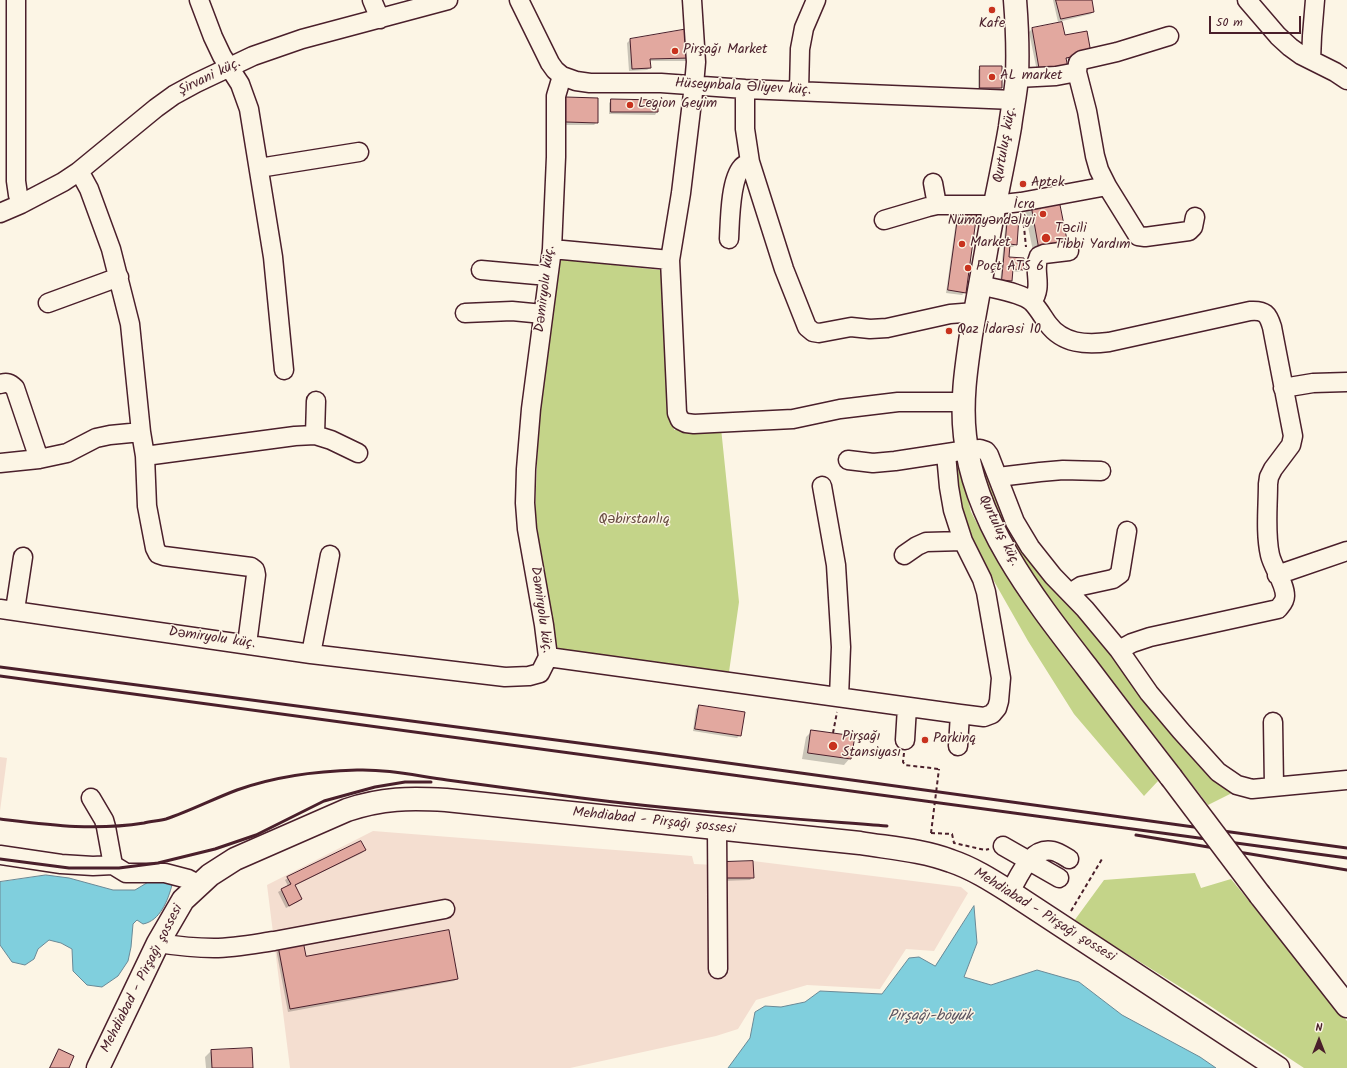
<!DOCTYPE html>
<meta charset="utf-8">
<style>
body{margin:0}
#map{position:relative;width:1347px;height:1068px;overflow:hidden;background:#fcf5e5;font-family:Kalam,sans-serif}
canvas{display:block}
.north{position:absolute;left:1299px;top:1020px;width:40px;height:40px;-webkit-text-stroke:3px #fcf5e5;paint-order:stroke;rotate:0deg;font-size:11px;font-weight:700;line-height:16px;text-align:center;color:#4a1f2b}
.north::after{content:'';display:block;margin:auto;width:14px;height:18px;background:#4a1f2b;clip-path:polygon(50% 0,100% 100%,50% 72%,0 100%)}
.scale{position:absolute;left:1209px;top:16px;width:92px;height:18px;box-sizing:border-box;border:2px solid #4a1f2b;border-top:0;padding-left:5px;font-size:12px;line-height:14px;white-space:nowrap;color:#4a1f2b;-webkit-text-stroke:3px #fcf5e5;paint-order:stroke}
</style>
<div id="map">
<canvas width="1347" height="1068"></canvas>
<div class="north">N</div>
<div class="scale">50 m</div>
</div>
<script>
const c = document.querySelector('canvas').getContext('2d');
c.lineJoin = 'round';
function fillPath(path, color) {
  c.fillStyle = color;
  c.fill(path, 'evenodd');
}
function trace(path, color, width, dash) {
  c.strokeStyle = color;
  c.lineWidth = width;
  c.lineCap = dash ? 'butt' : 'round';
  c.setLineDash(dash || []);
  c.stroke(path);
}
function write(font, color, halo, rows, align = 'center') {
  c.font = font + ' Kalam,sans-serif';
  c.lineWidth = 3;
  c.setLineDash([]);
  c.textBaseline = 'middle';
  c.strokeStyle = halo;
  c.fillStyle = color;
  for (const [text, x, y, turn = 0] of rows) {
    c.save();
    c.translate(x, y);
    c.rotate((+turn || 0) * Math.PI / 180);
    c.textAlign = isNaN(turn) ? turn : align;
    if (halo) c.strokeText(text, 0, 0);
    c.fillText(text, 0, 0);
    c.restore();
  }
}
fillPath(new Path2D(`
 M 0,757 L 7,758 L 0,811 Z
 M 373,831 L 692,856 L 694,864 L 717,865 L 724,862 L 753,861 L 961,887 L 968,893 L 934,951 L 906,949 L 880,989 L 807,985 L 756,1000 L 738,1029 L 716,1036 L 570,1068 L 290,1068 L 267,885 Z`), '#f4ded0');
fillPath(new Path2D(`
 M 559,259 L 660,270 L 667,278 L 674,430 L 721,428 L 739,602 L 729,672 L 554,649 L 535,513 L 540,389 Z
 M 984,456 L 1063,596 L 1154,707 L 1232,793 L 1208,805 L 1035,580 L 1008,535 L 994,505 L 978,457 Z
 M 958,460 L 971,512 L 996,559 L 1016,591 L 1158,781 L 1144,796 L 1074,714 L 1028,641 L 970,539 L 961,512 L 953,462 Z
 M 1195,873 L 1201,888 L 1231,879 L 1347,1021 L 1347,1068 L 1304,1068 L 1198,998 L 1074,921 L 1104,880 Z`), '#c4d489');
const water = new Path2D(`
 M 46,875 L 69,878 L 113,890 L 135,890 L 150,881 L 162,880 L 172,885 C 168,900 160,921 143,924 L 137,920 L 133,924 L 131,947 L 128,961 L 118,976 L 102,987 L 87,985 L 73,971 L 72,949 L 61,943 L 49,940 L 38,949 L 34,959 L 25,965 L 12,962 L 0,945 L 0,882 Z
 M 974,906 L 977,943 L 964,977 L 991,985 L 1037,970 L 1079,982 L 1122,1015 L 1200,1057 L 1216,1068 L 728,1068 L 750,1038 L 755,1012 L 765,1006 L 781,1007 L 805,1002 L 820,991 L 882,994 L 909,958 L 919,957 L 935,966 Z`);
fillPath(water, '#80cfdd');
trace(water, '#6a8996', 1);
fillPath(new Path2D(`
 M 1053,0 L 1091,0 L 1093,12 L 1091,14 L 1058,22 Z
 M 1032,29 L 1064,36 L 1087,55 L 1066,59 L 1038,76 L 1029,32 Z
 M 687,30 L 689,58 L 686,61 L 649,61 L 650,68 L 647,70 L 629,71 L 627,43 L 630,40 Z
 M 981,67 L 1001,87 L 999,90 L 978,90 L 978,70 Z
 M 566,98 L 597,122 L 594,125 L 563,125 L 564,101 Z
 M 612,100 L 657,112 L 655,115 L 609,114 L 609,103 Z
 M 1031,206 L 1067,245 L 1034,256 L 1025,212 Z
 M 959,211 L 965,292 L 962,295 L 946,293 L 957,214 Z
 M 1008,217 L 1016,244 L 1013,247 L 1009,247 L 1008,258 L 1022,269 L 1019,272 L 1012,271 L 1011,281 L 1008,284 L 1000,283 L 1006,219 Z
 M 699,706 L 740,735 L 737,738 L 693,731 L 696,709 Z
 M 812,731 L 850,758 L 844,765 L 802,759 L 806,737 Z
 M 365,850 L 362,853 L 294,886 L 301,899 L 298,902 L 286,908 L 278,892 L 288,886 L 285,880 L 288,878 Z
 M 721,866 L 753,877 L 750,880 L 722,881 Z
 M 279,947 L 305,957 L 457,979 L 454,981 L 288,1012 L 276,949 Z
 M 251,1049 L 252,1068 L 206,1068 L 205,1057 L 211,1051 Z
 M 59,1050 L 68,1068 L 49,1068 L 56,1053 Z`), '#0003');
const building = new Path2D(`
 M 1056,0 L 1092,0 L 1094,12 L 1061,19 Z
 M 1062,22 L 1065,35 L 1087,31 L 1091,53 L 1066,58 L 1068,68 L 1040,74 L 1032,28 Z
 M 688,29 L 690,58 L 650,59 L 651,68 L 632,69 L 630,39 Z
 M 980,66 L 1002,66 L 1002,88 L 980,88 Z
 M 566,97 L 598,98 L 598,123 L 566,122 Z
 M 611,99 L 658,100 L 658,112 L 611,112 Z
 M 1059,200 L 1068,245 L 1039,250 L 1031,205 Z
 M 959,210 L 977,212 L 966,293 L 948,290 Z
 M 1008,216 L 1019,217 L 1017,245 L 1010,244 L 1009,257 L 1024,258 L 1023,270 L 1013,269 L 1012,281 L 1002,280 Z
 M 699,705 L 745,712 L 741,736 L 695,729 Z
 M 811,730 L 855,736 L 851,759 L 808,753 Z
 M 361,841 L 366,850 L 295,885 L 302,899 L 289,906 L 281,889 L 291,884 L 287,877 Z
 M 753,861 L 754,878 L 724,878 L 724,862 Z
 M 449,930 L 458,979 L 290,1009 L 278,946 L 303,941 L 306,956 Z
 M 252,1048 L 253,1068 L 212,1068 L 211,1050 Z
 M 59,1049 L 74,1056 L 69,1068 L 50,1068 Z`);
fillPath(building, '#e2a89f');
trace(building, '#4a1f2b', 1);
const minor = new Path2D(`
 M 16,0 L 16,181 L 18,195 L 21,204
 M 199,0 L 213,37 L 222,56 L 240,84 L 249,109 L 273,257 L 284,370
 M 372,0 L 380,19
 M 519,0 L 550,63 L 555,70 L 562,76 L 576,81 L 590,83 L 661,83 L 745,89 L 1014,100
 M 692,0 L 696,62 L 694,85 L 681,193 L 670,260 L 677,413 L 680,420 L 686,423 L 694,424 L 793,419 L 840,409 L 898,402 L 963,402
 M 1247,0 L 1278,36 L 1290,47 L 1301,55 L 1335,72 L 1347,80
 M 1311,60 L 1312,36 L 1315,0
 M 1017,78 L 1056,76 L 1077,72 L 1078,63 L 1082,60 L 1117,52 L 1169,36
 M 745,89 L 745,129 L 750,162 L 784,269 L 807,327 L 813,332 L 819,333 L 851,327 L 870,329 L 887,328 L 950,314 L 975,312
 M 799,91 L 800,49 L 804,28 L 816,0
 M 259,168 L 359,152
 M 78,172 L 83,178 L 89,189 L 111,249 L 130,324 L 141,432 L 145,456 L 147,506 L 155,548 L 158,554 L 164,556 L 251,567 L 255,570 L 256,575 L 247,644
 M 933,183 L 937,205
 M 1107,186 L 1138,236 L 1145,237 L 1189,231 L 1193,227 L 1195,217
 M 0,213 L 21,204 L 63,182 L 78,172 L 156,108 L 174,95 L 196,83 L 253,56 L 302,39 L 448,0
 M 884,220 L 928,207 L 937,205 L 994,205 L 1021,202 L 1107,186 L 1099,170 L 1095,156 L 1087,111 L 1077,72
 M 729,239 C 730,221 730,180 742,167 C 744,165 748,163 750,162
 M 552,249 L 670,260
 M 481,270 L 548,276
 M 980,285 C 994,289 1021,292 1032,302 C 1038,308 1043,317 1048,324 C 1063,344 1086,345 1109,342 L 1250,311 C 1265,310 1268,314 1272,327 L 1293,436 L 1291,445 L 1273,469 L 1269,477 L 1268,484 C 1268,507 1265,533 1270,555 C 1273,568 1285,583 1285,596 C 1285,602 1281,605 1278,609 L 1150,637 L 1132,643 L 1119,650
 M 1032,302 C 1044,285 1032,271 1039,256 L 1044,254 L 1069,251
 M 48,303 L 119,277
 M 465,313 L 512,311 L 543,314
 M 0,384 C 7,382 10,383 15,388 L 39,459
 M 1283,388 L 1313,383 L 1347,382
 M 315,435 L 316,401
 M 145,456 L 295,436 L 315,435 L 331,440 L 358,453
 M 848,460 L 873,463 L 895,461 L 967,450 L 980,449 L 986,451 L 989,455 L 1015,522 L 1030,547 L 1053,576 L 1085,609 L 1119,650 L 1149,693 L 1181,731 L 1218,772 L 1237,785 L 1252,789 L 1347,780
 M 0,463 L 39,459 L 67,453 L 96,438 L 110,435 L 141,432
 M 998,477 L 1040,472 L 1063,470 L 1101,471
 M 822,486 L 836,565 L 841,647 L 839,697
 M 904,555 L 917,546 L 926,542 L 963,541
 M 1277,575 L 1347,551
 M 1070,593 L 1081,586 L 1113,579 L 1120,574 L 1127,531
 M 0,609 L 311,654 L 505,677 L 529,676 L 540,673 L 548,657 L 544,625 L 527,529 L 525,503 L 526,469 L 531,409 L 552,249 L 556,157 L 556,96 L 562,76
 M 15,610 L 23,557
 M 311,654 L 330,555
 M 548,657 L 960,714 L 984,717 L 992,714 L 997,708 L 999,701 L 1001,678 L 986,592 L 982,579 L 963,541 L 953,510 L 949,487 L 946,454
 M 1273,722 L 1274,786
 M 905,740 L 907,707
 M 958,746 L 960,714
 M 91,798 L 104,820 L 106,827 L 113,865
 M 717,829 L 718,969
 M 1003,846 L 1059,878
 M 0,855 L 61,864 L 93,866 L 113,865 L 126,873 L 165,873 L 188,879 L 198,884
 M 1010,892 C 1019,877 1030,846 1053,851 C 1058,852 1064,856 1069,859
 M 158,943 C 177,946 195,948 214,948 C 234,948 254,944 274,941 L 445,909`);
const major = new Path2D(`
 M 1015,0 C 1017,25 1018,51 1017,76 C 1016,93 1012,110 1010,127 C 1003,168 993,210 986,252 C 981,279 976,307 971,335 C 966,369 961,402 965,436 C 974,523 1035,600 1086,666 C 1114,703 1142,740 1171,777
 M 1260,895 L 1347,1006
 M 98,1068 L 158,943 L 183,900 L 210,875 L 235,859 L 347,810 C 383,798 409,798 446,800 L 860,843 C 890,848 922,850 951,861 C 972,868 991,880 1010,892 L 1278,1068`);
trace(minor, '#4a1f2b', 21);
trace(major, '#4a1f2b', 25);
trace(new Path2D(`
 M 1023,217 L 1026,247
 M 833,733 L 837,712
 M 904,753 L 903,762 L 905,765 L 939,769
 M 931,833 L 952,834 L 954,843 L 985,850 L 989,849
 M 1071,911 L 1102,859`), '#4a1f2b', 2, [4, 3]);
trace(minor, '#fcf5e5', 18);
trace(major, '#fcf5e5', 22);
trace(new Path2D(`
 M 0,667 L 655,753 L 1347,848
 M 0,676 L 1347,858
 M 0,819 C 50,825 93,831 144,823 C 151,821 159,821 166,819 C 190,811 213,799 237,790 C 276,776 317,771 357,770 C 387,769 417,776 447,780 C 491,786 536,792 581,798 C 682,811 785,818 887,826
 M 1136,835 L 1347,870
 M 0,859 L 69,868 L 119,868 L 158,863 L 215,849 L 256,835 L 324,801 L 375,787 L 405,782 L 431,782`), '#4a1f2b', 3);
const majorBridge = new Path2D(`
 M 1171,777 L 1260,895`);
trace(majorBridge, '#4a1f2b', 25, []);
trace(new Path2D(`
 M 931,833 L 939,769`), '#4a1f2b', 2, [4, 3]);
trace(majorBridge, '#fcf5e5', 22);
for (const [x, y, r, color] of [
 [992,10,4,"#c8321e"],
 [675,51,4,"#c8321e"],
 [992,77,4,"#c8321e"],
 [630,105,4,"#c8321e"],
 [1023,184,4,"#c8321e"],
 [1043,214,4,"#c8321e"],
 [1046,238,5,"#c8321e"],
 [962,244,4,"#c8321e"],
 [968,268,4,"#c8321e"],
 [949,331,4,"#c8321e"],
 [925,740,4,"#c8321e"],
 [833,746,5,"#c8321e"]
]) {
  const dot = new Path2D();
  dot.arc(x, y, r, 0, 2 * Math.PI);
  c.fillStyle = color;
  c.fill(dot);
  trace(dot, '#fcf5e5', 1.5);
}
write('14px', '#4a1f2b', '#fcf5e5', [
 ["Kafe",992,25,"center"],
 ["Pirşağı Market",683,51],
 ["AL market",1000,77],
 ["Legion Geyim",638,105],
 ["Aptek",1031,184],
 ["İcra",1035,206,"right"],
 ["Nümayəndəliyi",1035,222,"right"],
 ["Təcili",1055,230],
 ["Tibbi Yardım",1055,246],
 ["Market",970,244],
 ["Poçt ATS 6",976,268],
 ["Qaz İdarəsi 10",957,331],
 ["Pirşağı",842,738],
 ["Stansiyası",842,754],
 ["Parkinq",933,740]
], 'left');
write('14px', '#4a1f2b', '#fcf5e5', [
 ["Şirvani küç.",210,78,-26],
 ["Hüseynbala Əliyev küç.",743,88,3],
 ["Qurtuluş küç.",1006,145,-80],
 ["Dəmiryolu küç.",546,289,-83],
 ["Qurtuluş küç.",998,531,64],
 ["Dəmiryolu küç.",540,610,82],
 ["Dəmiryolu küç.",212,639,8],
 ["Mehdiabad - Pirşağı şossesi",654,822,6],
 ["Mehdiabad - Pirşağı şossesi",1044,916,32],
 ["Mehdiabad - Pirşağı şossesi",143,979,-63]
]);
write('14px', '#684c42', '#fcf5e5', [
 ["Qəbirstanlıq",634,521]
]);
write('italic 15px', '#5a5460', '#fcf5e5', [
 ["Pirşağı-böyük",930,1017]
]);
</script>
